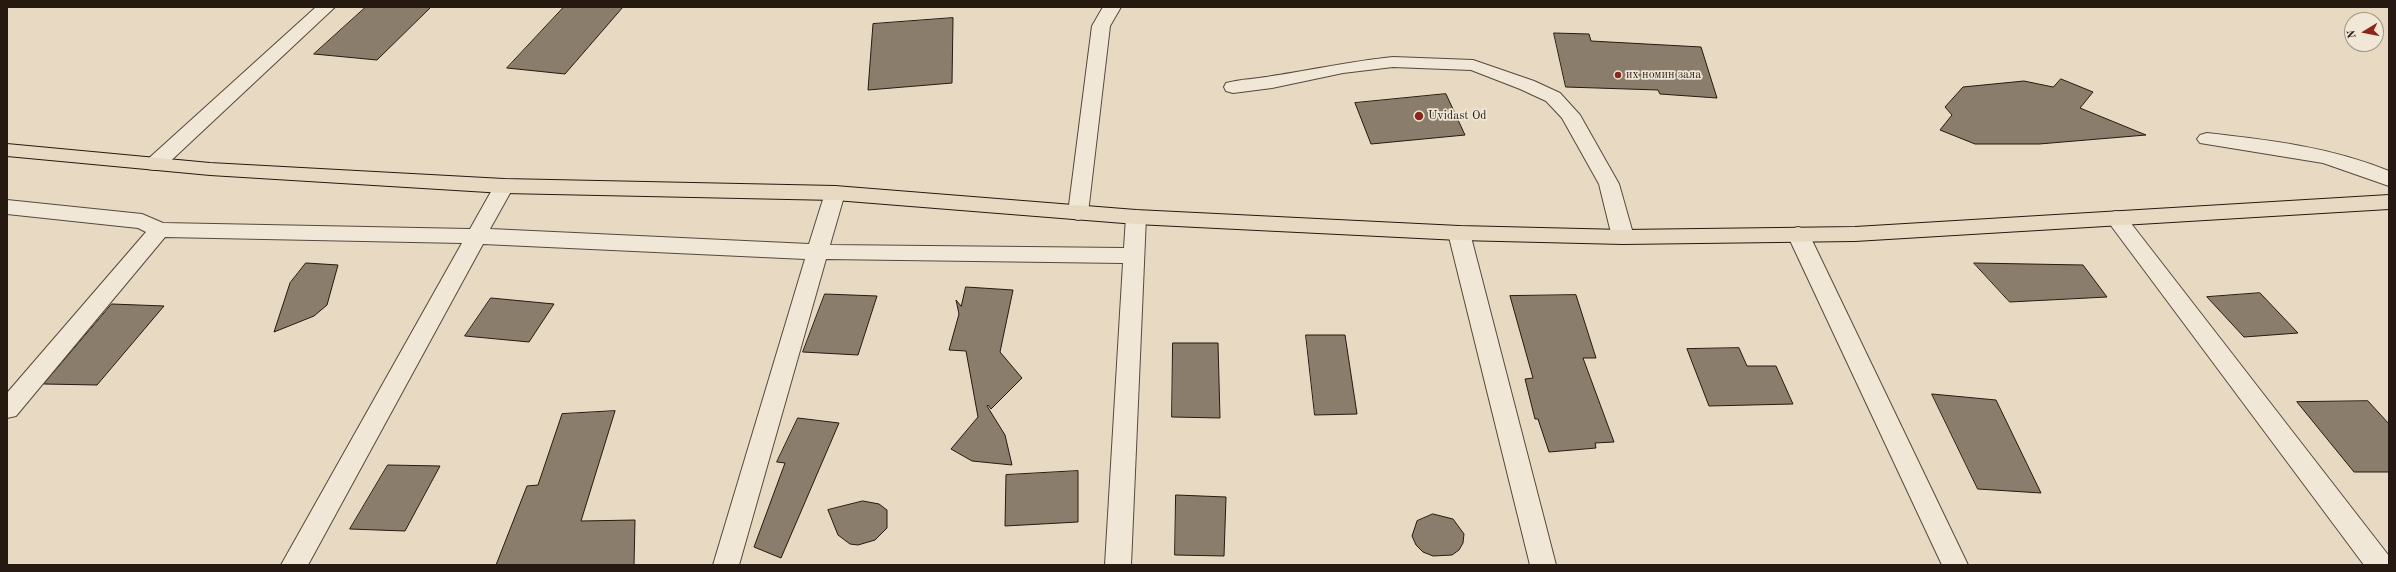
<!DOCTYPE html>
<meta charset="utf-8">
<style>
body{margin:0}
#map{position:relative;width:2396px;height:572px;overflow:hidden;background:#e8dac2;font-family:"Old Standard TT",serif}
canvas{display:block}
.frame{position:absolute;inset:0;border:8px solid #26190f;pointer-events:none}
.north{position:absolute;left:2344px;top:12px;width:40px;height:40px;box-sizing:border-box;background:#f0e7d7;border:1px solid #9f9587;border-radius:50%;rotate:260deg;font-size:11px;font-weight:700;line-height:16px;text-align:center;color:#26190f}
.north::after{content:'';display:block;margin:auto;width:14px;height:18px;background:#8f2418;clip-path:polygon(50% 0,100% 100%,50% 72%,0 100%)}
</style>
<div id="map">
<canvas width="2396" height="572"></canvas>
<div class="frame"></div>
<div class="north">N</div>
</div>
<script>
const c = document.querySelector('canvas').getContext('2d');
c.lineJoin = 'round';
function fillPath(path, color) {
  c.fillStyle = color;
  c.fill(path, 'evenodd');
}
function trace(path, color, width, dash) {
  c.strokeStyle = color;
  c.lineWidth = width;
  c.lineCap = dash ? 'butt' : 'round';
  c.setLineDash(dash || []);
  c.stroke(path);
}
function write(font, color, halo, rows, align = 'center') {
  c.font = font + ' "Old Standard TT",serif';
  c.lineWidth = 3.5;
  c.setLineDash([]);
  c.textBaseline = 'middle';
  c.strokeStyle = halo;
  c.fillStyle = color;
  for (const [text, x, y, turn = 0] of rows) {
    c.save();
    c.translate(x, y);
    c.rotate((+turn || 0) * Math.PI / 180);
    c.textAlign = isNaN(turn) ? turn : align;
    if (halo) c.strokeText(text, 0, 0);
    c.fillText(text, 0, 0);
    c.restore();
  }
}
const building = new Path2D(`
 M 366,7 L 431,7 L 377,60 L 314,54 Z
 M 564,7 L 623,7 L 565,74 L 507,68 Z
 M 953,18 L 952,83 L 868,90 L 873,24 Z
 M 1554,33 L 1589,34 L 1591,41 L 1701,47 L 1717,98 L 1660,94 L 1658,90 L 1566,87 Z
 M 2061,79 L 2093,92 L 2080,108 L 2146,135 L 2039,144 L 1975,144 L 1940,130 L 1952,115 L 1945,107 L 1963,87 L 2024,81 L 2053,87 Z
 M 1446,94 L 1465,135 L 1371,144 L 1355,103 Z
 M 306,263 L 338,265 L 327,305 L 314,316 L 274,332 L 290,283 Z
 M 1974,263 L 2083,265 L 2107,297 L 2010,302 Z
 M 966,287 L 1013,290 L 1000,352 L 1022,378 L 991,409 L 988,405 L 987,406 L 1005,435 L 1012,465 L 972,461 L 951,449 L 978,417 L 966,351 L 949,350 L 959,314 L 956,300 L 961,306 Z
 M 2260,293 L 2298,333 L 2244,337 L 2207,297 Z
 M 825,294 L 877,296 L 858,355 L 803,352 Z
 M 1576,295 L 1596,358 L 1583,358 L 1614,442 L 1595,443 L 1596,448 L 1549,452 L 1538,419 L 1535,419 L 1525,379 L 1533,378 L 1510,296 Z
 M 491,298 L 554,304 L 529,342 L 465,336 Z
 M 112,304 L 164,306 L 97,385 L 44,384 Z
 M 1306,335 L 1345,335 L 1357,414 L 1315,415 Z
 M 1173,343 L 1218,343 L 1220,418 L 1172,417 Z
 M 1739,348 L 1747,366 L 1776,366 L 1793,404 L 1709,406 L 1687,349 Z
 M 1932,394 L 1996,400 L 2041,493 L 1978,489 Z
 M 2368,401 L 2389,424 L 2389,472 L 2354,472 L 2297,402 Z
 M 615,411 L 581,521 L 635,520 L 634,565 L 496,565 L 527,486 L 538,485 L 562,414 Z
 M 798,418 L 839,423 L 781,558 L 754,547 L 785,463 L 777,462 Z
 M 388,465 L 440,466 L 405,531 L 350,529 Z
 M 1078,471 L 1078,522 L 1005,526 L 1006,475 Z
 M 1176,495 L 1226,497 L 1224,556 L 1175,555 Z
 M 863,501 L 879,504 L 887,510 L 887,528 L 875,540 L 858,545 L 850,544 L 838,535 L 828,510 Z
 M 1433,514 L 1453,519 L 1464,534 L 1463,543 L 1459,550 L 1452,555 L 1433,556 L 1423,552 L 1416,545 L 1412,536 L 1417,521 Z`);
fillPath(building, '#8b7d6c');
trace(building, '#26190f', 1);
const minor = new Path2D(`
 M 316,7 L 335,7 L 162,169 L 155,170 L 148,169 L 145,164 L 148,159 Z
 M 1103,7 L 1121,7 L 1110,26 L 1088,213 L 1085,218 L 1078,220 L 1071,218 L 1068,213 L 1092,26 Z
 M 1393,57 L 1473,60 L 1534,81 L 1560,93 L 1580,115 L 1619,184 L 1634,237 L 1630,242 L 1623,244 L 1616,242 L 1612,237 L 1599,184 L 1562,118 L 1546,101 L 1520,89 L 1471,70 L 1393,67 L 1343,73 L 1272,88 L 1233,93 L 1226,91 L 1224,87 L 1226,83 C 1241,79 1257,79 1272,76 C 1312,70 1352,61 1393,57 Z
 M 2207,133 C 2269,140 2331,147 2389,171 L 2389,186 L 2323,163 L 2200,143 L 2197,139 L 2200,135 Z
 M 504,179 L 511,181 L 514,186 L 490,229 L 809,244 L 825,193 L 828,188 L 835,186 L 842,188 L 845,193 L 830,245 L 1124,248 L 1126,217 L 1129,212 L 1136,210 L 1143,212 L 1146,217 L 1131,565 L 1105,565 L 1123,263 L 826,259 L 739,565 L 713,565 L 805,259 L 483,244 L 308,565 L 281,565 L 462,243 L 165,237 L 16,416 L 7,418 L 7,393 L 146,232 L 138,228 L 7,214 L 7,200 L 142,214 L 163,223 L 470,229 L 497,181 Z
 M 2116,211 L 2123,213 L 2389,556 L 2389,565 L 2364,565 L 2109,223 L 2106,218 L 2109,213 Z
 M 1459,226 L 1466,228 L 1470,233 L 1556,565 L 1530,565 L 1448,233 L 1452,228 Z
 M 1798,227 L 1805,229 L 1809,234 L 1968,565 L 1942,565 L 1787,234 L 1791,229 Z`);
const major = new Path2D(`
 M 7,144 L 210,163 L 504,179 L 835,186 L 1136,210 L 1459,226 L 1623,230 L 1855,227 L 2389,195 L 2389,209 L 1855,241 L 1623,244 L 1459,240 L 1136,224 L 835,200 L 504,193 L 210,175 L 7,156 Z`);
trace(minor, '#56493c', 2);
trace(major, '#26190f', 2);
fillPath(minor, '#f0e7d7');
fillPath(major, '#e8dac2');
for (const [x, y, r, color] of [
 [1618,75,4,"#8f2418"],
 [1419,116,5,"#8f2418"]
]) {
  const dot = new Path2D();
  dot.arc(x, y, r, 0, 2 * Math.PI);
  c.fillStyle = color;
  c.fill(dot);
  trace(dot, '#f0e7d7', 1.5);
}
write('12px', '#26190f', '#f0e7d7', [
 ["их номин заяа",1626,75],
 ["Uvidast Od",1428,116]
], 'left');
</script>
